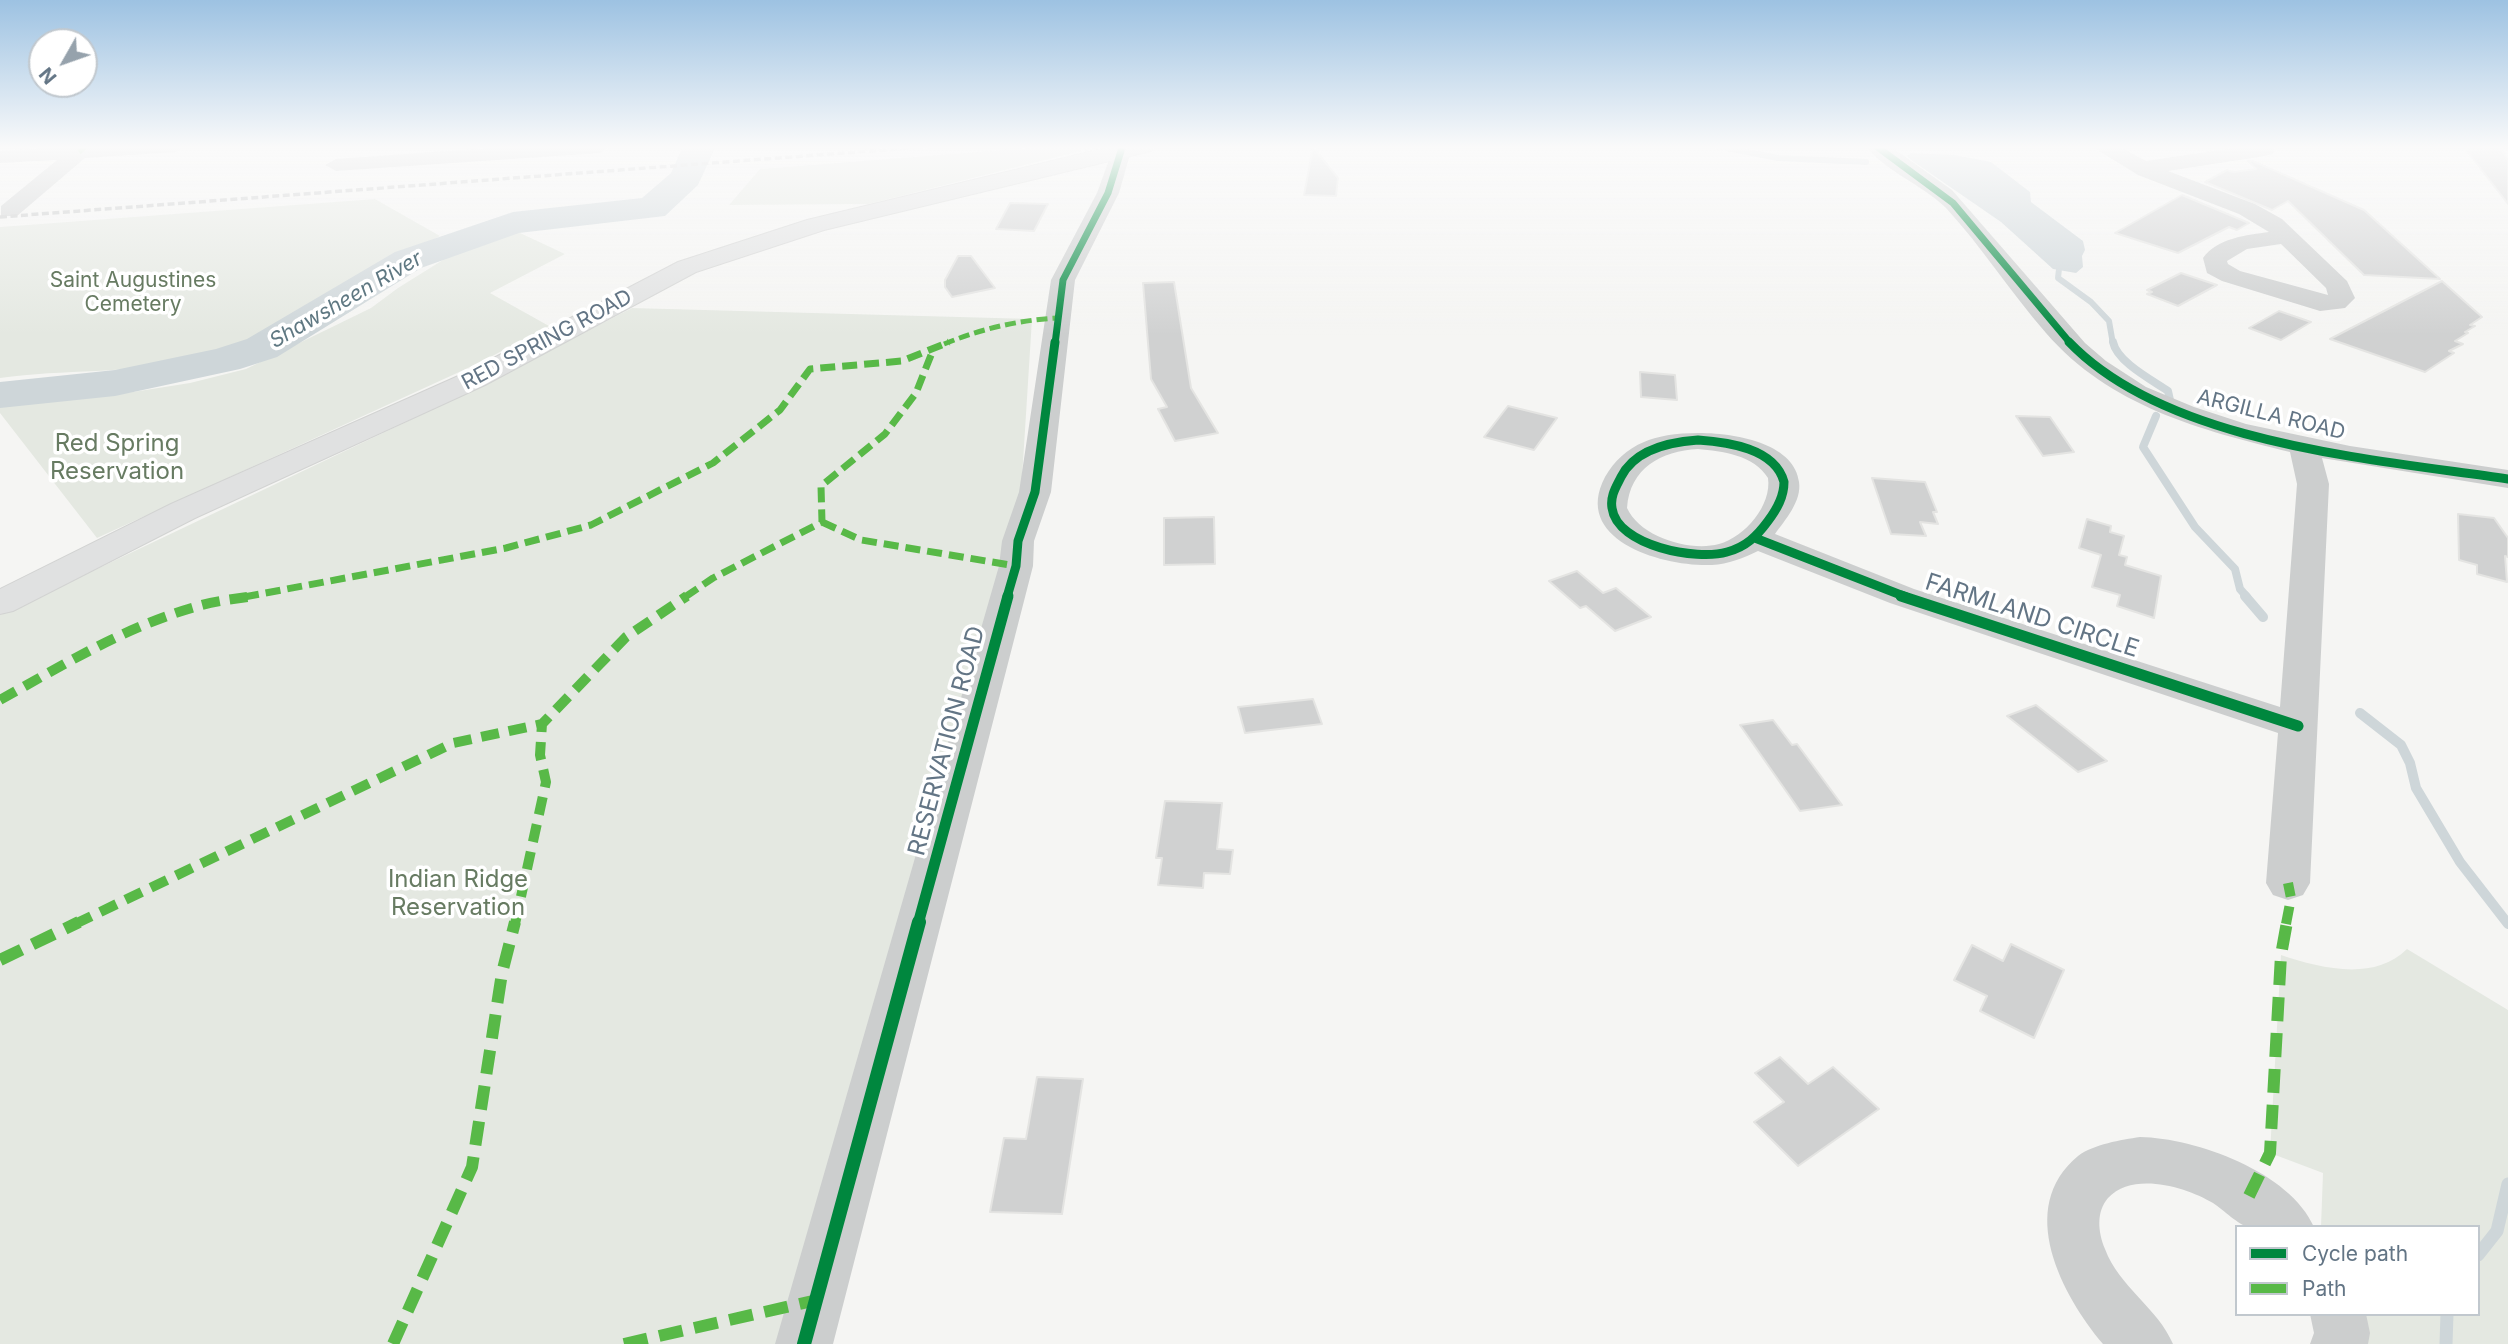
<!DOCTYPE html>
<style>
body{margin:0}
#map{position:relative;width:2508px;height:1344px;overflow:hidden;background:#f5f5f3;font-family:Inter,sans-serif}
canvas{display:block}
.legend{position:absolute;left:2235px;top:1225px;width:245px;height:91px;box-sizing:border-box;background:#fff;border:2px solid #c1c8ce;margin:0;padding:9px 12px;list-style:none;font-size:21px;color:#637585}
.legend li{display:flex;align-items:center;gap:14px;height:35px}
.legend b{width:35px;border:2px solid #c1c8ce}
.north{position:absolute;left:28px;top:28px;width:70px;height:70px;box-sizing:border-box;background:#fff;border:2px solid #c1c8ce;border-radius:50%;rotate:230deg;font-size:19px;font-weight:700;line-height:28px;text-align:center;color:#637585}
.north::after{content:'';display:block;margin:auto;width:24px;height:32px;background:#96a2ac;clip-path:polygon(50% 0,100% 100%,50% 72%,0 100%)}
</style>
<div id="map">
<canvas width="2508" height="1344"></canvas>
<ul class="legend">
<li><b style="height:9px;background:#00873e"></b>Cycle path</li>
<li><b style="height:9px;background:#58b947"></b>Path</li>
</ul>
<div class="north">N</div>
</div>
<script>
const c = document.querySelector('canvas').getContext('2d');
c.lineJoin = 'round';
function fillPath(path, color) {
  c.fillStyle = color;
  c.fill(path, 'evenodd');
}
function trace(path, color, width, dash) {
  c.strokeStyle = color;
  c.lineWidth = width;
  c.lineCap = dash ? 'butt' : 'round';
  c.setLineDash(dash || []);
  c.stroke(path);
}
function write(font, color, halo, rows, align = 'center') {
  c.font = font + ' Inter,sans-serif';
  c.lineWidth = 7;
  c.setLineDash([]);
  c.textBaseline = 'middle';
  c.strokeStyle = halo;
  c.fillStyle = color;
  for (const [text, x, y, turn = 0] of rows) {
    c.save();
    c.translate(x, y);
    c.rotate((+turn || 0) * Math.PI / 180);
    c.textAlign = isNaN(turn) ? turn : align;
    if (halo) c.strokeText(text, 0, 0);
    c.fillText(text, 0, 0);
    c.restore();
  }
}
fillPath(new Path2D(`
 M 1055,146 L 1101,146 L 869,204 L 729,205 L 760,169 Z
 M 375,199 L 440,236 C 369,277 271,343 192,360 C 129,374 64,369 0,378 L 0,227 Z
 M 518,232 L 565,254 L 490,293 L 549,326 L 481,362 L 97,538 L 0,413 L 0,407 L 133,392 L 190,383 L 246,369 L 371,308 L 398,288 L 478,238 Z
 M 632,308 L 1032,319 L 1018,541 L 803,1344 L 0,1344 L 0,615 L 467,393 Z
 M 2407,949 L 2508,1010 L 2508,1344 L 2317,1344 L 2318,1314 L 2478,1314 L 2478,1227 L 2321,1227 L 2323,1173 L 2270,1153 L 2281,955 C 2320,968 2374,982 2407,949 Z`), '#e4e8e1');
fillPath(new Path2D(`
 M 1911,153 L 1954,155 L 1991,162 L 2030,192 L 2031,202 L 2083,241 L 2085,250 L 2082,256 L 2083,267 L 2076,273 L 2053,269 L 2001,222 L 1911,160 L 1907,156 Z`), '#ced6d9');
trace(new Path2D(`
 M 1717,146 L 1778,158 L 1866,162
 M 2060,260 L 2058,278 L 2091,302 L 2109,321 L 2113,344`), '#ced6d9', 6);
trace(new Path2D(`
 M 2113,342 C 2117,362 2152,380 2168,391 L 2170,400
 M 2156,416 L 2143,447 L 2195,527 L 2235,569 L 2240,589 L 2247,597`), '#ced6d9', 8);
trace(new Path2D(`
 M 2245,596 L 2263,617
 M 2360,713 L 2401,745 L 2410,763 L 2416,788 L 2460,862 L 2508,924`), '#ced6d9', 10);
trace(new Path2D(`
 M 2478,1255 L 2497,1231 L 2508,1184
 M 2446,1344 L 2447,1314`), '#ced6d9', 13);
fillPath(new Path2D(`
 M 683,146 L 716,146 L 698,185 L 665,216 L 519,233 L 421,268 L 277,357 L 240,369 L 115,396 L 0,408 L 0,382 L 115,370 L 216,349 L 247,339 L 395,252 L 513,212 L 642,198 L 671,173 Z`), '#ced6d9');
const building = new Path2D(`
 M 2463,146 L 2500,146 L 2508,161 L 2508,204 Z
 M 1313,147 L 1338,178 L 1336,196 L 1304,195 Z
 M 2248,161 L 2253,161 L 2364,210 L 2440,279 L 2364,275 L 2288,201 L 2272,210 L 2205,182 L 2227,170 L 2233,172 L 2256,169 Z
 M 2182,195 L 2249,223 L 2237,230 L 2229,227 L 2178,253 L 2115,233 Z
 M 1010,203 L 1048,204 L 1034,231 L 996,229 Z
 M 958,256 L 971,256 L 995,288 L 952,297 L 945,287 L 945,280 Z
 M 2181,273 L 2217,285 L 2178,306 L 2147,294 L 2152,292 L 2147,290 Z
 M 2442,281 L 2482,317 L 2470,325 L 2475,326 L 2465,332 L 2468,333 L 2455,341 L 2463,344 L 2449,351 L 2454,353 L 2425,372 L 2330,339 Z
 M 1174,282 L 1191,388 L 1218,433 L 1175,441 L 1158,409 L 1167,407 L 1151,379 L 1143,283 Z
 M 2279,311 L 2311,322 L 2281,340 L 2249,328 Z
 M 1640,372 L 1675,375 L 1677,400 L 1641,397 Z
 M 1508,406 L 1557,418 L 1534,450 L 1484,437 Z
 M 2016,416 L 2050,417 L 2074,452 L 2043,456 Z
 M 1872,478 L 1925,482 L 1937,512 L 1933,512 L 1938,524 L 1920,522 L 1926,536 L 1891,534 Z
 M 2458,514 L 2494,518 L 2508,538 L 2508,557 L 2505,556 L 2507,582 L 2477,574 L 2477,565 L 2459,560 Z
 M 1214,517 L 1215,564 L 1164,565 L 1164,518 Z
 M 2087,519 L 2111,526 L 2110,532 L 2124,536 L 2119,555 L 2127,557 L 2125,565 L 2161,576 L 2154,618 L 2117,606 L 2120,595 L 2092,587 L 2101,555 L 2079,548 Z
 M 1577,571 L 1603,593 L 1616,588 L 1651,617 L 1615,631 L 1586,606 L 1580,608 L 1549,581 Z
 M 1313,699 L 1322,724 L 1245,733 L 1238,707 Z
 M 2036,705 L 2107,761 L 2078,772 L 2007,716 Z
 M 1773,720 L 1792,745 L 1797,744 L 1842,805 L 1800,811 L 1740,725 Z
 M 1165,801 L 1222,803 L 1217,849 L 1233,850 L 1230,874 L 1204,873 L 1203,888 L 1158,885 L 1162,858 L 1156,858 Z
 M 2011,944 L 2064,970 L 2034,1038 L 1980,1011 L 1987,996 L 1954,980 L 1972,945 L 2003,961 Z
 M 1780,1057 L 1808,1084 L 1833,1067 L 1879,1109 L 1798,1166 L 1754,1122 L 1784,1102 L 1755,1073 Z
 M 1037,1077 L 1083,1079 L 1062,1214 L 990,1212 L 1004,1138 L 1026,1139 Z`);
fillPath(building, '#d0d1d1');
trace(building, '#e4e4e2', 2);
const major = new Path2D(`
 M 1114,146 L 1154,146 L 1151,151 L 824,230 L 696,272 L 485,385 L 195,518 L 13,611 L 0,614 L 0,589 L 171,504 L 465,373 L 678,262 L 807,220 Z`);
trace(major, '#d2d3d2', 2);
fillPath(new Path2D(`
 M 68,146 L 186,146 L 176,152 L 85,158 L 17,216 L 1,216 L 1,206 L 57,160 L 0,163 L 0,151 Z
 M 515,146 L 610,147 L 600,153 L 336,171 L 325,165 L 336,159 Z
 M 1114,146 L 1128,147 L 1131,151 L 1119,193 L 1075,280 L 1051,492 L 1034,541 L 1033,566 L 833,1344 L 775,1344 L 999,566 L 1002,541 L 1019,492 L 1051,280 L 1097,193 Z
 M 1866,146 L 1890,146 L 1952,190 L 2085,343 L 2106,361 L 2146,387 L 2194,407 L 2246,424 L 2350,446 L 2508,470 L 2508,488 L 2322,458 L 2329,484 L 2310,883 L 2303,895 L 2288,900 L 2273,895 L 2266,883 L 2278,733 L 1890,603 L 1758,551 C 1744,558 1728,564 1712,565 C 1664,567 1571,541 1605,477 C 1614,461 1627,449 1644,442 C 1680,425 1793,429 1799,482 C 1802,501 1785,520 1775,534 L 1914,589 L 2280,707 L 2297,484 L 2290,452 C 2200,430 2109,406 2046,333 C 2011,293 1982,247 1946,208 C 1924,186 1882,169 1866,146 ZM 1698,449 C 1722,451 1754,455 1768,478 C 1772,505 1745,537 1719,544 C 1690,552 1640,537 1627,508 C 1630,468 1661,451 1698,449 Z
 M 2091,146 L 2118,146 L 2146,161 L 2246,146 L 2273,146 L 2275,150 L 2272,154 L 2265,156 L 2168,171 L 2255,204 L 2282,219 L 2347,281 L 2355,298 L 2345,308 L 2320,311 L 2222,281 L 2207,273 L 2203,258 C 2217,238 2247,235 2269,232 L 2239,214 L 2138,175 ZM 2281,244 L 2326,288 L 2328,295 L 2240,271 L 2228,264 L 2227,261 L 2247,249 Z
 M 2140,1137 C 2196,1138 2290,1172 2314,1227 C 2293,1227 2269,1230 2249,1227 C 2238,1225 2224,1210 2213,1203 C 2186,1187 2133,1171 2108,1198 C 2096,1212 2098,1232 2105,1249 C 2119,1287 2158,1308 2173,1344 L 2103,1344 C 2062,1295 2015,1208 2078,1156 C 2094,1144 2121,1140 2140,1137 Z
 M 2310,1314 L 2366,1314 L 2370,1333 L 2368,1344 L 2310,1344 L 2314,1333 Z`), '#cccece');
fillPath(major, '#e0e1e1');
trace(new Path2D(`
 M 0,217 L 936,146`), '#c2c4c4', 3.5, [7, 3.5]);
trace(new Path2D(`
 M 79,152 L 86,146
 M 944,344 C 981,329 1018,320 1058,318`), '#58b947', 5, [11, 5]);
trace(new Path2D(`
 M 822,522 L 861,540 L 1016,566
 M 244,597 L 506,548 L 591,525 L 713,463 L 780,410 L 810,369 L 902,361 L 949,342
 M 685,597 L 713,578 L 822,522 L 821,486 L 885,434 L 916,393 L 933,350`), '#58b947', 7, [15, 7]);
trace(new Path2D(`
 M 0,700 C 63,665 125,627 195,607 C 214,601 234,599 254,596
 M 75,924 L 453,743 L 542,724
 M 515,924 L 546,782 L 540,755 L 542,724 L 626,637 L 687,596
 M 2286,924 L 2291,898 L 2288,883`), '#58b947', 10, [18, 10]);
trace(new Path2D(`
 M 0,960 L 79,922
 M 2249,1196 L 2270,1153 L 2281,955 L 2287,922
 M 393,1344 L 472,1167 L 502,973 L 515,922
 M 624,1344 L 817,1300`), '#58b947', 12, [24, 12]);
trace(new Path2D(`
 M 1876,146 L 1953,203 L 2071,344
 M 1055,344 L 1063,280 L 1108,193 L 1121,151`), '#00873e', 7);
trace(new Path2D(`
 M 2069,342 C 2167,444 2373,459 2508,479
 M 1698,440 C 1727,442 1775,448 1784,482 C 1784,497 1777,509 1768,521 C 1757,536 1746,547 1727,552 C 1697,561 1617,546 1612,508 C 1610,496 1616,487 1621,477 C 1635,449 1669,442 1698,440 Z
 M 1755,538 L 1906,597
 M 1007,597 L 1016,566 L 1018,541 L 1035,492 L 1055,342`), '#00873e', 9);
trace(new Path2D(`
 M 1901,596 L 2298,726
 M 918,924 L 1008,596`), '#00873e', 11);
trace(new Path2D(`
 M 804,1344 L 919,922`), '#00873e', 14);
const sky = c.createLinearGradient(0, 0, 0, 335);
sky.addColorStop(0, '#9dc2e2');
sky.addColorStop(0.44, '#fafafa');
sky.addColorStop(1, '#fafafa00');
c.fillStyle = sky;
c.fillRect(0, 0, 2508, 335);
write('21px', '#677b62', '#fff', [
 ["Saint Augustines",133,281],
 ["Cemetery",133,305]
]);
write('italic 21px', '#5f7882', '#fff', [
 ["Shawsheen River",346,300,-30]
]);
write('21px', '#637585', '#fff', [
 ["RED SPRING ROAD",547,340,-28],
 ["ARGILLA ROAD",2271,415,14]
]);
write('24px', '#677b62', '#fff', [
 ["Red Spring",117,444],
 ["Reservation",117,472],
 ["Indian Ridge",458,880],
 ["Reservation",458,908]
]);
write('24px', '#637585', '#fff', [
 ["FARMLAND CIRCLE",2032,616,18],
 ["RESERVATION ROAD",947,741,-75]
]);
</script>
